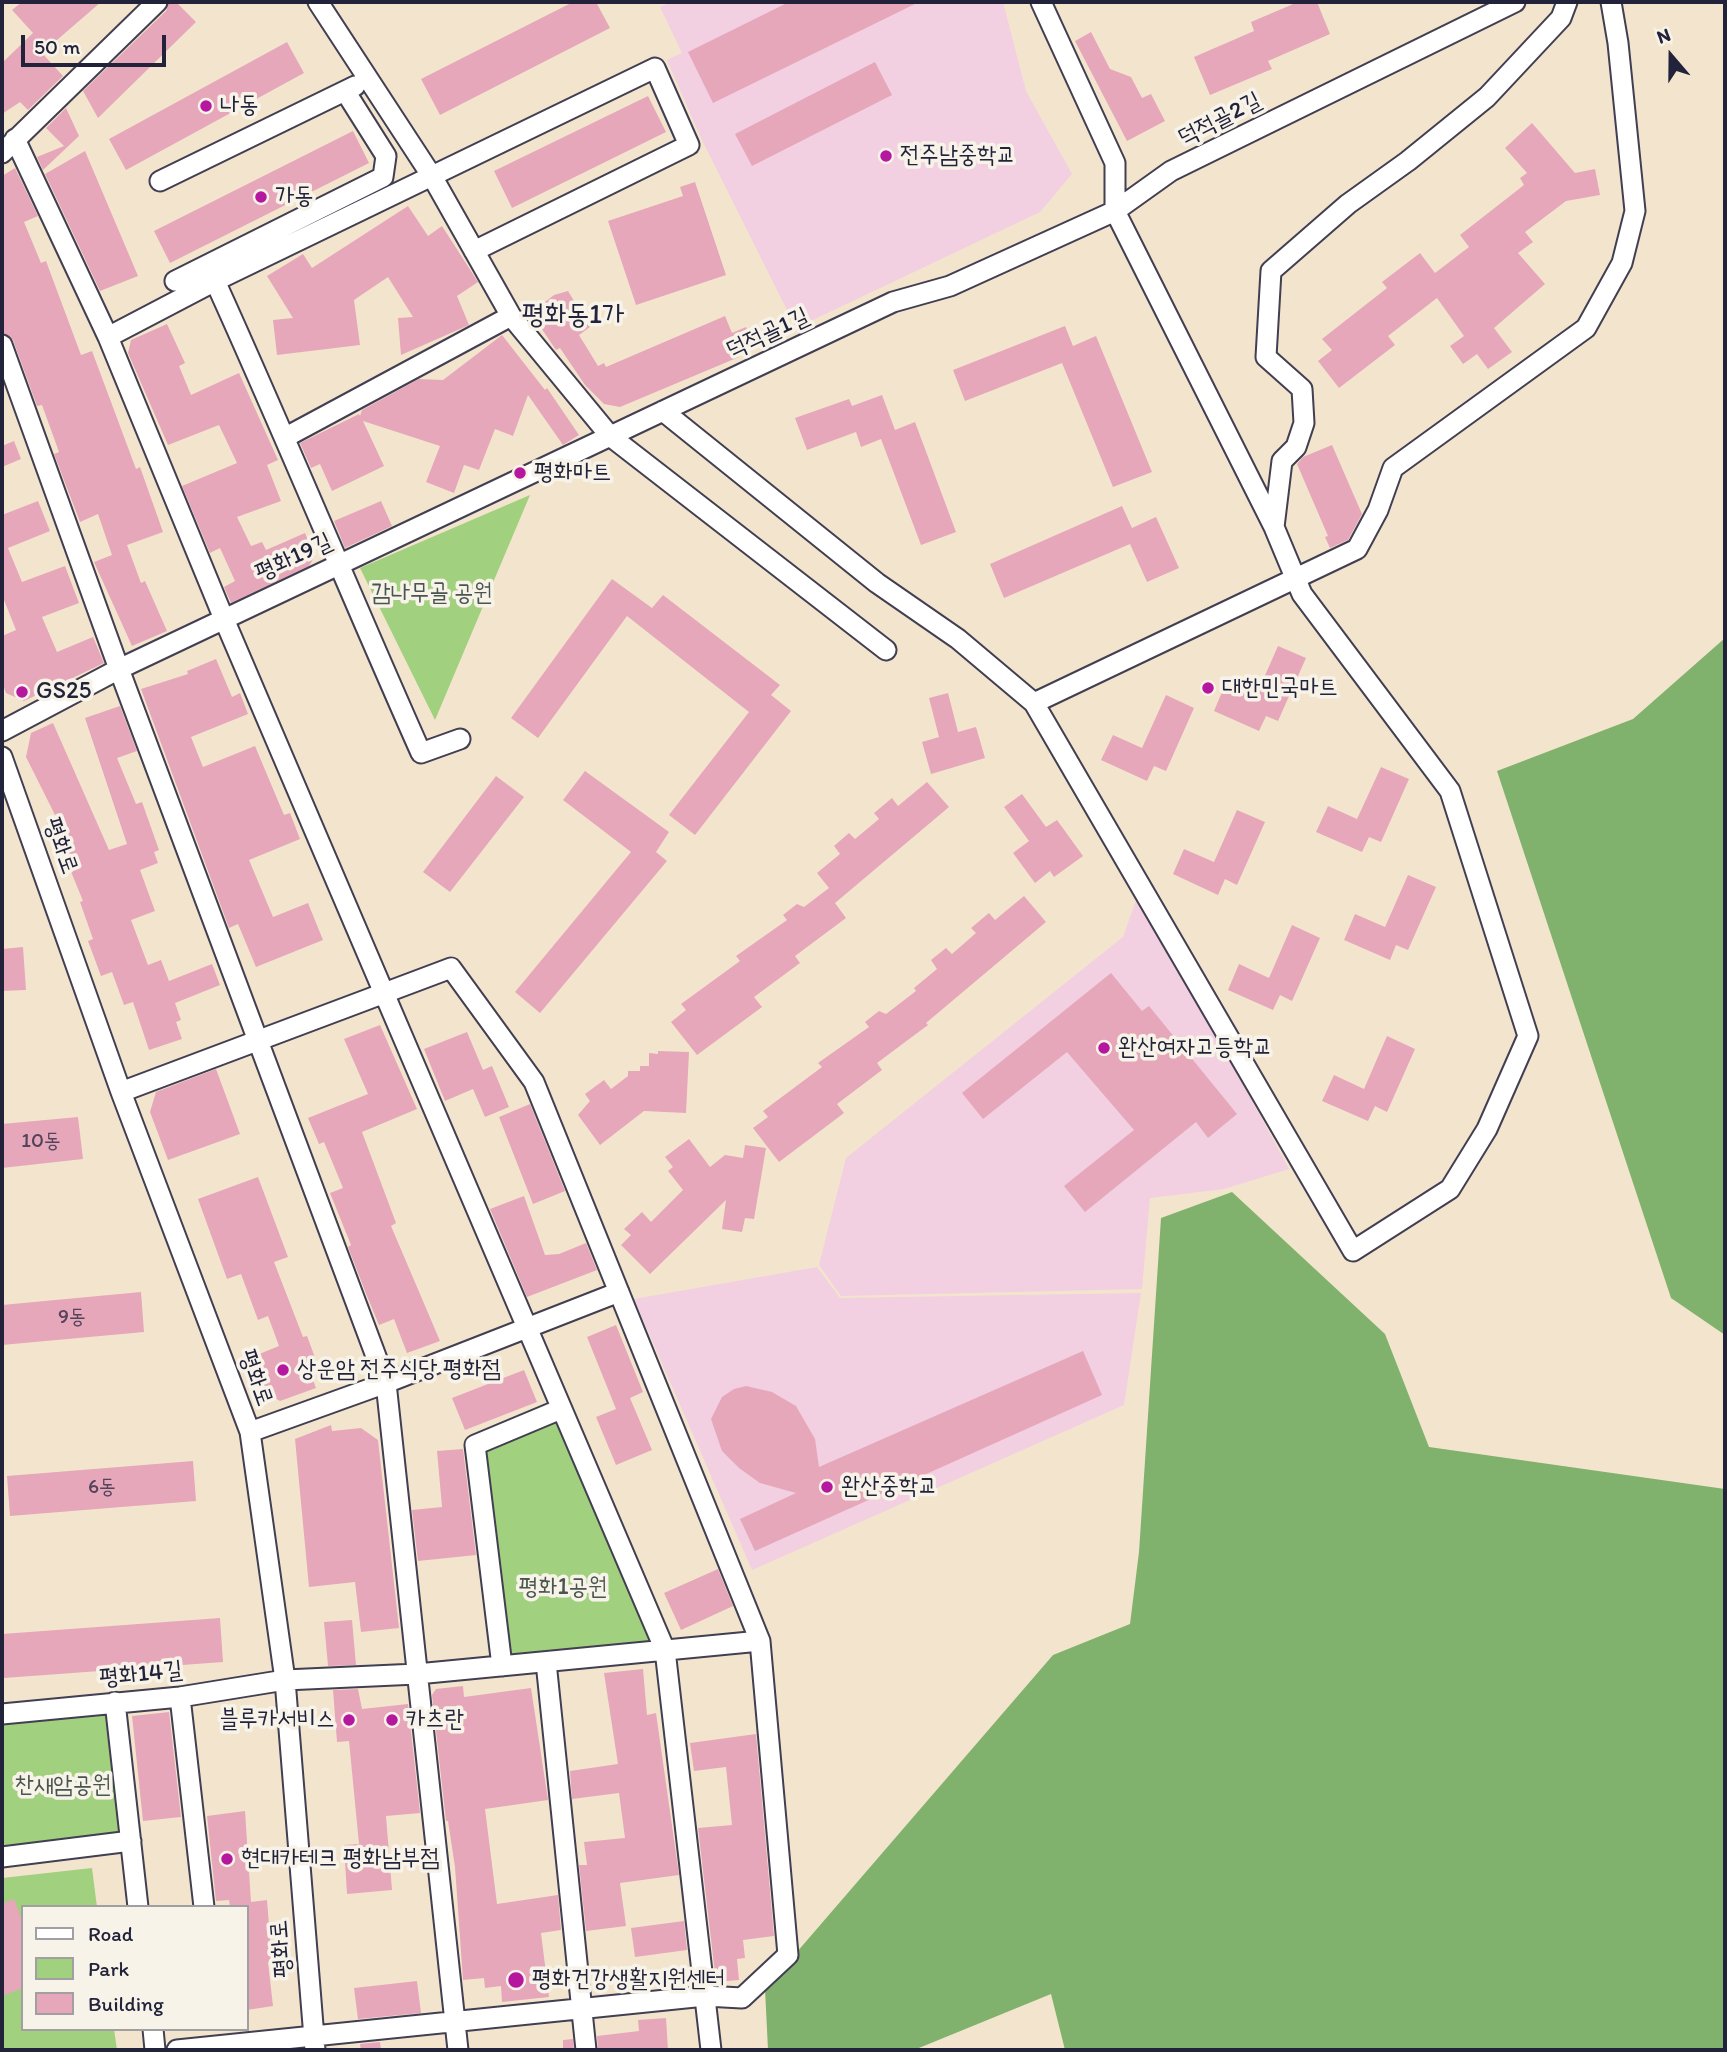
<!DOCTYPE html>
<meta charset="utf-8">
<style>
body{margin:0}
#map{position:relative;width:1727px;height:2052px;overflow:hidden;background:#f3e5cd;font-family:Itim,sans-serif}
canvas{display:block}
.frame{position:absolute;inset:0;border:4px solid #22223b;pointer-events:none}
.legend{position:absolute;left:21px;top:1905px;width:228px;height:126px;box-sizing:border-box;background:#f7f3e8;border:2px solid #a29fa3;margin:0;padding:9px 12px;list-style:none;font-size:21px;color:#22223b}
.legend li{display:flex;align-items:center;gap:14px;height:35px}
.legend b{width:35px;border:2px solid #a29fa3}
.north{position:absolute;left:1636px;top:21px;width:70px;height:70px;-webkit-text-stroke:5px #f7f3e8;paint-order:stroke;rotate:340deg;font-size:19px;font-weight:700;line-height:28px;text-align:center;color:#22223b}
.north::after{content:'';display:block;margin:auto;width:24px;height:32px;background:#22223b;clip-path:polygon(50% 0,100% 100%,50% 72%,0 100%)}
.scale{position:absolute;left:21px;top:35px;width:145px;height:32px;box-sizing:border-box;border:4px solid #22223b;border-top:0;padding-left:9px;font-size:21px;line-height:24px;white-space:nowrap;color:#22223b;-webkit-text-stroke:5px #f7f3e8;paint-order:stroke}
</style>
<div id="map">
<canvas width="1727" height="2052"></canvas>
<div class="frame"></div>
<ul class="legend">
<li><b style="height:9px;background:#fff"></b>Road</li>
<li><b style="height:19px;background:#a1d07e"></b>Park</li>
<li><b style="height:19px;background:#e6a7ba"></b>Building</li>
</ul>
<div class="north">N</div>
<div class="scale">50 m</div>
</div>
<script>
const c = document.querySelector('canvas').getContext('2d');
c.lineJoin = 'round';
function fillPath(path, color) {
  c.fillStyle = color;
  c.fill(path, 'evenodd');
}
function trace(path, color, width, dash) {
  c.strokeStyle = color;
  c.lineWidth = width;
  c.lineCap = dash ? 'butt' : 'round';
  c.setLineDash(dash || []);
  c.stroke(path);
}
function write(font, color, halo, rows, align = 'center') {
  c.font = font + ' Itim,"Poor Story",sans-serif';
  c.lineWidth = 7;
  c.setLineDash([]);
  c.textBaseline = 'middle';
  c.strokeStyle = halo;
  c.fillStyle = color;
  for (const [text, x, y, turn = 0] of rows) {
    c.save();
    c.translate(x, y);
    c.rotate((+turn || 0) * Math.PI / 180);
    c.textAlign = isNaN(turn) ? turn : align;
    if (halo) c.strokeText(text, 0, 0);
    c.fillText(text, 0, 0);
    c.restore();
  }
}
fillPath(new Path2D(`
 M 671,2 L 1003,2 L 1026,91 L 1072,174 L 1040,212 L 796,328 L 701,138 L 667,60 L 682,53 L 660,7 Z
 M 1139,892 L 1289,1169 L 1224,1189 L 1150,1198 L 1142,1289 L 841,1296 L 819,1265 L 846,1158 L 1123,937 Z
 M 817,1267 L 840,1298 L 1141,1293 L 1124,1405 L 752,1570 L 634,1299 Z`), '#f2cfe1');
fillPath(new Path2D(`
 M 530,495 L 435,720 L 360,568 Z
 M 561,1409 L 665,1650 L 502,1666 L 475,1445 Z
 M 115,1702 L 131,1841 L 2,1857 L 2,1714 Z
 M 92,1868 L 97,1907 L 23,1907 L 23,2029 L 114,2029 L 117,2050 L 2,2050 L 2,1878 Z`), '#a1d07e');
fillPath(new Path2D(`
 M 1725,638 L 1725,1335 L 1671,1298 L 1497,771 L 1633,719 Z
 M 1232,1192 L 1385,1334 L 1429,1447 L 1725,1489 L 1725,2050 L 1065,2050 L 1051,1994 L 914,2050 L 768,2050 L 765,1989 L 1053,1655 L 1130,1624 L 1139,1552 L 1161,1218 Z`), '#80b26d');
fillPath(new Path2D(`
 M 22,2 L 101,2 L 42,53 L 63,76 L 28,110 L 20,102 L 2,114 L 2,63 L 33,33 L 12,10 Z
 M 169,2 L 176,2 L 196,22 L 98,118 L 83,91 L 166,11 Z
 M 573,2 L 596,2 L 610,28 L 440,115 L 421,79 Z
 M 789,2 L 919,2 L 713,103 L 688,52 Z
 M 1298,2 L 1317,2 L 1330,34 L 1268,61 L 1272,69 L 1210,95 L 1194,57 L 1254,31 L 1251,22 Z
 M 1091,32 L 1110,69 L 1131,77 L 1142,98 L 1151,94 L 1165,121 L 1127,141 L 1075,41 Z
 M 287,42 L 304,73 L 126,170 L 109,139 Z
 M 875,62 L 892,95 L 752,166 L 735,134 Z
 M 648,96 L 666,132 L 512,208 L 494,171 Z
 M 66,108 L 79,136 L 43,170 L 37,157 L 64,146 L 46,128 Z
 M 1532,123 L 1575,173 L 1595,169 L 1600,195 L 1566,201 L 1525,232 L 1533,242 L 1518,253 L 1545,284 L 1494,328 L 1512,352 L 1488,369 L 1477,354 L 1463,364 L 1450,346 L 1464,336 L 1437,298 L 1388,336 L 1395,345 L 1339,388 L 1318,361 L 1332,350 L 1322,339 L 1387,288 L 1382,282 L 1420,253 L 1435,273 L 1469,247 L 1460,235 L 1524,185 L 1520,178 L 1527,173 L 1505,148 Z
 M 353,131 L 369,163 L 170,263 L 154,231 Z
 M 85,151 L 138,276 L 100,291 L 45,174 Z
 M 15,168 L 38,216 L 24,222 L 41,263 L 46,261 L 81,355 L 92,351 L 136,469 L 140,467 L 163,532 L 127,545 L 141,583 L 145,581 L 167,631 L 132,646 L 94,562 L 112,555 L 98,514 L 80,522 L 54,454 L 59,452 L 42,405 L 37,406 L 13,340 L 2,333 L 2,176 Z
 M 695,182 L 726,275 L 636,305 L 608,221 L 683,196 L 680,187 Z
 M 408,206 L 428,236 L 442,226 L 478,282 L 457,296 L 469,325 L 401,355 L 398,318 L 413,317 L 388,277 L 354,300 L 360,345 L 277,355 L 273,320 L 293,318 L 267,276 L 303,254 L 312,268 Z
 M 568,291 L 590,327 L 579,335 L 598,366 L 604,363 L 606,367 L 725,316 L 732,333 L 746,327 L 750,337 L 748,346 L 739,357 L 620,407 L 604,404 L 585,385 L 560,348 L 556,350 L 531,313 L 554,295 Z
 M 167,324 L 185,363 L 179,366 L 191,395 L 239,373 L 278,460 L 267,465 L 281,501 L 237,517 L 251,546 L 262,542 L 266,550 L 305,533 L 315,556 L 309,566 L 231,603 L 224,587 L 235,581 L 220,548 L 210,553 L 182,486 L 237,463 L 219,425 L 168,445 L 128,353 L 131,340 Z
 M 1065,326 L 1073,346 L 1096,336 L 1152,472 L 1113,487 L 1062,363 L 965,401 L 953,370 Z
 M 502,335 L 545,390 L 547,388 L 579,435 L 563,445 L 528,395 L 513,436 L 495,429 L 479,470 L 464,465 L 454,493 L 426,482 L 440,446 L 363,421 L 384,466 L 332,491 L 320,464 L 311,468 L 300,443 L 359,414 L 360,416 L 362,410 L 419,379 L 443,380 Z
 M 882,395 L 895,430 L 915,422 L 956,532 L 921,545 L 881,439 L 861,447 L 856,432 L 807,450 L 795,418 L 849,399 L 852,406 Z
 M 14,441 L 21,459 L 2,467 L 2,446 Z
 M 1332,445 L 1362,514 L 1348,540 L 1330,548 L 1325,537 L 1328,536 L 1297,464 L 1303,457 Z
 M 38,501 L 50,531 L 8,548 L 22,582 L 65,566 L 79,603 L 42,617 L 57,652 L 93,637 L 104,663 L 24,701 L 6,693 L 2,682 L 2,636 L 16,630 L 2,595 L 2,515 Z
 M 381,501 L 392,526 L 345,548 L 334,521 Z
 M 1122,506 L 1132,528 L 1156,517 L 1179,568 L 1147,582 L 1130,544 L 1004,598 L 990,564 Z
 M 612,579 L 652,608 L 663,595 L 780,685 L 771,695 L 791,711 L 695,835 L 669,815 L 749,712 L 627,616 L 538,738 L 511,718 Z
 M 1278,646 L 1306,658 L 1278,721 L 1266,716 L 1259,731 L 1214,711 L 1225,685 L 1255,698 Z
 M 216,659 L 232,697 L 240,693 L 248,714 L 191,737 L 203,767 L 255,746 L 284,815 L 290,813 L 300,839 L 249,860 L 273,917 L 308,903 L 323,940 L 256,967 L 238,924 L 229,928 L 141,689 L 188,674 L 187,671 Z
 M 948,693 L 958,732 L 976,727 L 985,758 L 931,774 L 922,742 L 939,737 L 929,698 Z
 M 1166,695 L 1194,708 L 1166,771 L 1154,766 L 1147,781 L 1101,760 L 1113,735 L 1142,748 Z
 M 120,706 L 137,751 L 117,758 L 136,804 L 142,802 L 159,850 L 154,852 L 158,863 L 140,870 L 155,911 L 131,920 L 148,965 L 161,960 L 169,981 L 212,964 L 220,985 L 175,1003 L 181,1020 L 176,1022 L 182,1039 L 149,1050 L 133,1002 L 124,1005 L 112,972 L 101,976 L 88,941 L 93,939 L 80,902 L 83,901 L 65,857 L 61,859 L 47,823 L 57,819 L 26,757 L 31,733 L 53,723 L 109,850 L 127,844 L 85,718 Z
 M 1381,767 L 1409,779 L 1381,842 L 1369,837 L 1362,852 L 1316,832 L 1328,806 L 1357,819 Z
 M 585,771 L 669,832 L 656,852 L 667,861 L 540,1013 L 515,992 L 631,852 L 563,800 Z
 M 496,776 L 524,797 L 450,892 L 423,872 Z
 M 927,782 L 949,807 L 835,903 L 846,918 L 795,956 L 800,963 L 754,997 L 762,1007 L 697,1055 L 671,1022 L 686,1010 L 681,1004 L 740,961 L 736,956 L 787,920 L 783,915 L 797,904 L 804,907 L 829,888 L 817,873 L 840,854 L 834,846 L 849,833 L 855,839 L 879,819 L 874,813 L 892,798 L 898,806 Z
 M 1022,794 L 1046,827 L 1057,820 L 1083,856 L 1054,877 L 1050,871 L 1035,883 L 1013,853 L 1029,841 L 1004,807 Z
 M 1237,810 L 1265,822 L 1237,885 L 1225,879 L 1218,895 L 1173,874 L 1184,849 L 1214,862 Z
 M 1408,875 L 1436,887 L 1408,950 L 1396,945 L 1390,960 L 1344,940 L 1355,914 L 1385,927 Z
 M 1024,896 L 1046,922 L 926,1023 L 928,1025 L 877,1063 L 882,1070 L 837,1104 L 844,1113 L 779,1162 L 753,1128 L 768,1117 L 763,1111 L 822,1067 L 818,1063 L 869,1027 L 865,1022 L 879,1011 L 886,1014 L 916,991 L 914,988 L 937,969 L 931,960 L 946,948 L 952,954 L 976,933 L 971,928 L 989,913 L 995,920 Z
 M 1292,925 L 1320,938 L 1292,1001 L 1280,995 L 1273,1010 L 1228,990 L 1239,964 L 1269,978 Z
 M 23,947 L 26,990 L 2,991 L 2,949 Z
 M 1111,973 L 1142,1011 L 1149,1006 L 1237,1114 L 1208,1138 L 1196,1122 L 1085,1212 L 1064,1186 L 1134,1130 L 1067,1052 L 983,1119 L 962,1093 Z
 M 380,1025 L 417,1109 L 362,1132 L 396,1223 L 391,1226 L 440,1341 L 407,1353 L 394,1319 L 379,1325 L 367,1296 L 348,1247 L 351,1245 L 330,1193 L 343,1188 L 324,1142 L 319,1144 L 308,1118 L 368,1094 L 344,1039 Z
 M 467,1032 L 483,1070 L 492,1066 L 509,1107 L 485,1117 L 473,1089 L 445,1101 L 424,1049 Z
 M 1387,1036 L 1415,1049 L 1387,1112 L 1375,1106 L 1368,1121 L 1322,1101 L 1334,1075 L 1364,1089 Z
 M 658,1051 L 689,1052 L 686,1113 L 644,1111 L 600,1145 L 578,1115 L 590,1101 L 585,1094 L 604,1080 L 611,1089 L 628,1076 L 628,1071 L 640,1071 L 640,1066 L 649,1066 L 649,1053 L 658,1054 Z
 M 216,1069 L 240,1134 L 168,1160 L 150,1112 L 156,1092 Z
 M 530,1104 L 565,1191 L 533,1204 L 499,1117 Z
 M 78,1117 L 83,1159 L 2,1168 L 2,1124 Z
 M 689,1139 L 710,1167 L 725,1155 L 743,1158 L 745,1145 L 766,1148 L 754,1219 L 745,1218 L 742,1232 L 722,1229 L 726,1200 L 650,1274 L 621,1245 L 631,1235 L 624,1229 L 642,1212 L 651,1222 L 683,1190 L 668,1171 L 673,1167 L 665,1157 Z
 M 258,1177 L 288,1257 L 274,1262 L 303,1337 L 307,1336 L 317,1363 L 308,1367 L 316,1388 L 280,1401 L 265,1392 L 252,1357 L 279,1346 L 268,1316 L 258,1320 L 241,1274 L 227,1279 L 198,1199 Z
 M 524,1196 L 545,1255 L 559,1254 L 586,1243 L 597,1270 L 527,1297 L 490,1209 Z
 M 141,1292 L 144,1332 L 2,1345 L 2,1305 Z
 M 616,1325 L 643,1392 L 630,1398 L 652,1450 L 616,1465 L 596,1417 L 616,1409 L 587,1337 Z
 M 1083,1351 L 1102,1395 L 755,1551 L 740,1519 L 796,1493 L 760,1483 L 739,1468 L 722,1451 L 711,1419 L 722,1397 L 734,1389 L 746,1386 L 772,1392 L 796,1406 L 815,1439 L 819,1467 Z
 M 524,1370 L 537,1402 L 465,1430 L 452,1398 Z
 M 331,1425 L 332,1431 L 361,1428 L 378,1440 L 399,1628 L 361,1632 L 355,1582 L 309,1587 L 295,1439 Z
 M 463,1449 L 476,1555 L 418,1561 L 412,1510 L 442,1507 L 437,1451 Z
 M 193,1461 L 196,1501 L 10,1516 L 7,1476 Z
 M 718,1569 L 733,1606 L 681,1630 L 664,1593 Z
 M 220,1618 L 223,1662 L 4,1678 L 2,1634 Z
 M 352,1620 L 356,1665 L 328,1666 L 324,1622 Z
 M 643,1669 L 647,1715 L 656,1713 L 679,1875 L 620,1883 L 626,1926 L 586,1931 L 579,1865 L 587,1865 L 584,1842 L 625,1838 L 619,1793 L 572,1799 L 570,1771 L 618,1764 L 604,1673 Z
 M 463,1686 L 464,1697 L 531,1688 L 548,1800 L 485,1809 L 497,1904 L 558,1895 L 561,1930 L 541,1933 L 549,1997 L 502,2002 L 501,1986 L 485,1988 L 484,1978 L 463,1980 L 455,1867 L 448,1821 L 446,1821 L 432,1695 L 436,1689 Z
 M 358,1689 L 362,1709 L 408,1704 L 420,1813 L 386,1816 L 392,1890 L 347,1894 L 344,1845 L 359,1844 L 349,1741 L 337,1742 L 333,1690 Z
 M 169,1712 L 181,1817 L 143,1821 L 132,1716 Z
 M 756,1734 L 774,1936 L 743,1940 L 745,1958 L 737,1959 L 739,1980 L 716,1982 L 698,1828 L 732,1825 L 726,1767 L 694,1771 L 690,1743 Z
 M 245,1811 L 251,1902 L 267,1900 L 272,1962 L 268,1962 L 273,2006 L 247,2010 L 247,1907 L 230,1907 L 229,1900 L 216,1901 L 207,1816 Z
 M 14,1899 L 23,1923 L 23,1988 L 2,1996 L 2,1904 Z
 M 684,1921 L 687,1950 L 635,1957 L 631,1928 Z
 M 417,1981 L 421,2013 L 358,2019 L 354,1988 Z
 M 666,2018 L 668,2050 L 598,2050 L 597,2036 L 639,2031 L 638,2020 Z
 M 573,2039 L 574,2050 L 563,2050 L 563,2040 Z
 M 380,2042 L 381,2050 L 361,2050 L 360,2044 Z`), '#e6a7ba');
const minor = new Path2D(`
 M 318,2 L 433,178 L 511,316 L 610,436 L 886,650
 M 15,139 L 108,337 L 224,619 L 665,1650 L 711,2050
 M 2,153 L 157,2
 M 160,181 L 355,86
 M 175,281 L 383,177 L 386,156 L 345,91
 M 215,281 C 286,437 351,596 421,753 L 460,739
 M 108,337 L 215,281 L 655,68 L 689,145 L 474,251
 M 2,345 L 119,669 L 386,1383 L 458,2050
 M 663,411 L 877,583 L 958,639 L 1034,703 L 1353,1251 L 1450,1189 L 1487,1129 L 1528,1036 L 1450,791 L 1302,594 L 1274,527 L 1115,211 L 1115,163 L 1041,2
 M 286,437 L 511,316
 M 1274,527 L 1282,461 L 1296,447 L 1304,423 L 1302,389 L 1266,357 L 1271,271 L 1348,204 L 1408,161 L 1487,97 L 1561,18 L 1567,2
 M 1034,703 L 1357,549 L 1378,510 L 1393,468 L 1586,328 L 1622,263 L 1635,211 L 1618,43 L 1611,2
 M 2,731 L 119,669 L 893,302 L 950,286 L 1115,211 L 1171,171 L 1515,2
 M 2,757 L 121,1092 L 250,1432 L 285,1680 L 315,2050
 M 121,1092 L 451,968 L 534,1082 L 760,1641 L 788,1955 L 742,1998 L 705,1996 L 177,2050
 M 250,1432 L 386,1383 L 619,1292
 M 546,1662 L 586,2050
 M 502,1666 L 475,1445 L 561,1409
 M 180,1697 L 204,1907
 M 115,1702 L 138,1907
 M 2,1714 L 180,1697 L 285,1680 L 417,1674 L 760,1641
 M 2,1857 L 131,1841
 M 153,2029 L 155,2050`);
trace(minor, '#413f51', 23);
trace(minor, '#fff', 19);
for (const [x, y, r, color] of [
 [206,106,7,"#b5179e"],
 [886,156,7,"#b5179e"],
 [261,197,7,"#b5179e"],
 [520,473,7,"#b5179e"],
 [1208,688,7,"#b5179e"],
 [22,692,7,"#b5179e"],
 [1104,1048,7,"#b5179e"],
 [283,1370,7,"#b5179e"],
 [827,1487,7,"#b5179e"],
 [349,1720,7,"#b5179e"],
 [392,1720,7,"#b5179e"],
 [227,1859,7,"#b5179e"],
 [516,1980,9,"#b5179e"]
]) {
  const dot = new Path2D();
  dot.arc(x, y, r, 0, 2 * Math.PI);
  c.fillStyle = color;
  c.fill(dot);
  trace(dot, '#f7f3e8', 2.5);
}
write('21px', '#53435b', null, [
 ["10동",41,1142],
 ["9동",72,1318],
 ["6동",102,1488]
]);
write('24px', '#22223b', '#f7f3e8', [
 ["나동",220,106],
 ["전주남중학교",900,156],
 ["가동",275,197],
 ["평화마트",534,473],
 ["대한민국마트",1222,688],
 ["GS25",36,692],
 ["완산여자고등학교",1118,1048],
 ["상운암 전주식당 평화점",297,1370],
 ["완산중학교",841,1487],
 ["블루카서비스",335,1720,"right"],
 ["카츠란",406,1720],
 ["현대카테크 평화남부점",241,1859],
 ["평화건강생활지원센터",532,1980]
], 'left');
write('24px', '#22223b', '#f7f3e8', [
 ["덕적골2길",1220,120,-27],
 ["덕적골1길",768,334,-25],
 ["평화19길",294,558,-25],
 ["평화로",60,846,70],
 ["평화로",255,1378,70],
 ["평화14길",141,1675,-6],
 ["평화로",282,1949,-95]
]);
write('24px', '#48564f', '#f7f3e8', [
 ["감나무골 공원",432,594],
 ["평화1공원",563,1588],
 ["찬새암공원",63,1786]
]);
write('28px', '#22223b', '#f7f3e8', [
 ["평화동1가",573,316]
]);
</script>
